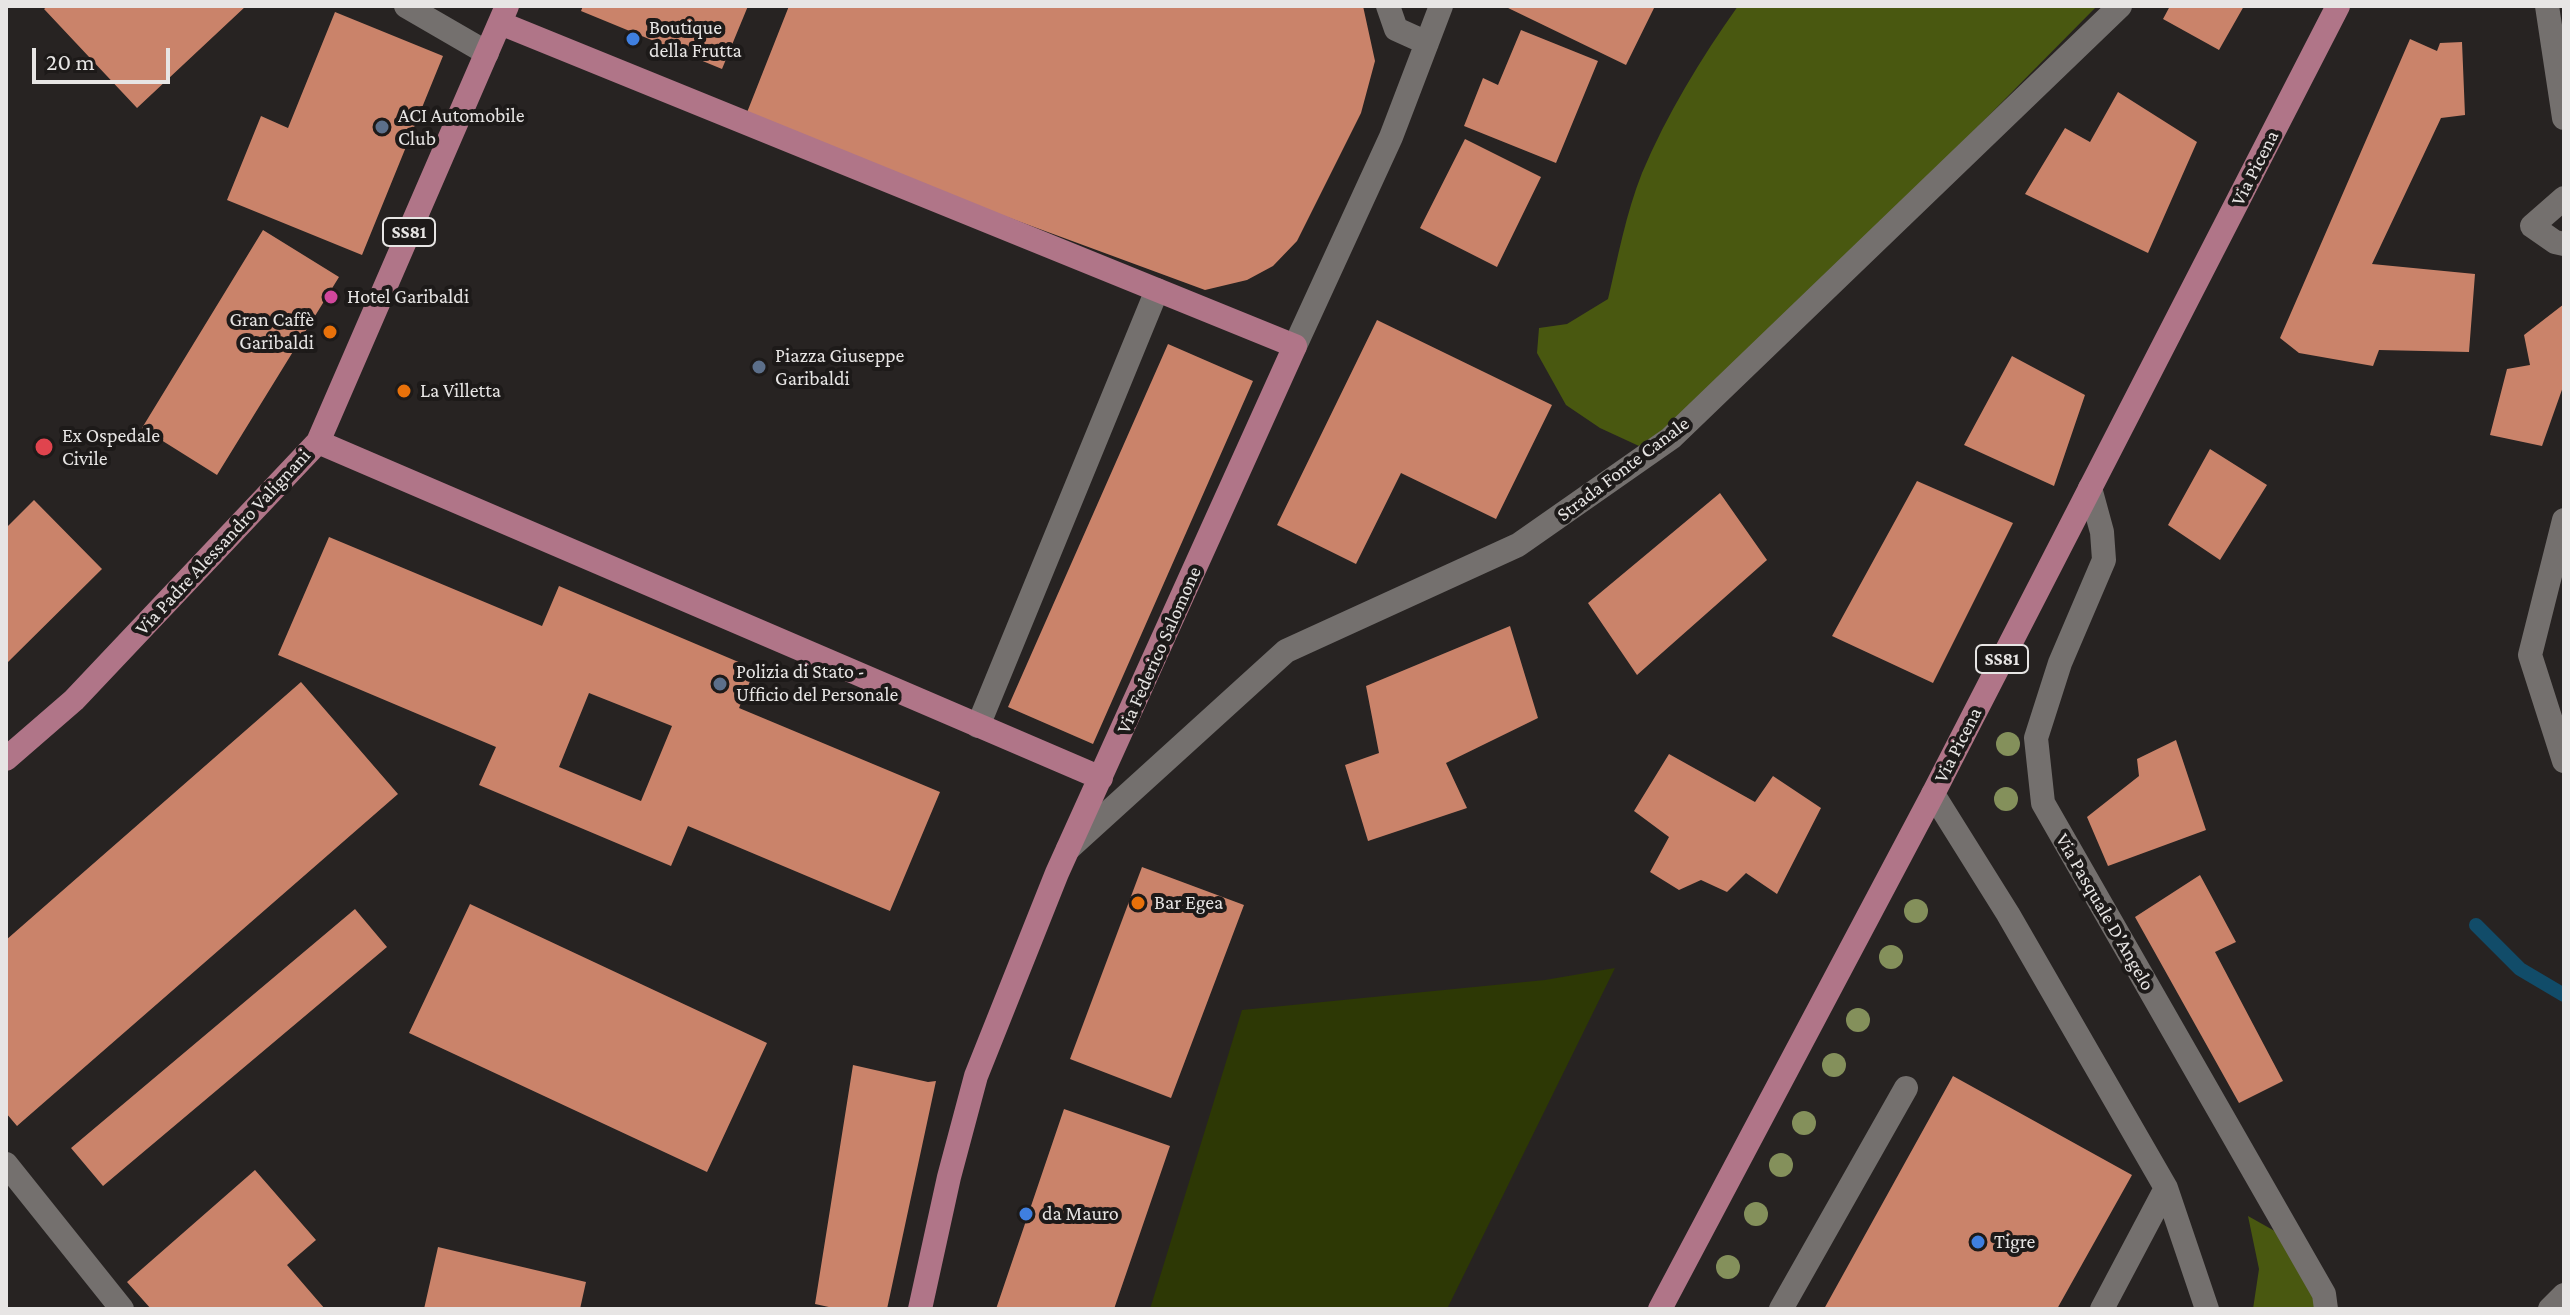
<!DOCTYPE html>
<meta charset="utf-8">
<style>
body{margin:0}
#map{position:relative;width:2570px;height:1315px;overflow:hidden;background:#272322;font-family:"Crimson Pro",serif}
canvas{display:block}
.frame{position:absolute;inset:0;border:8px solid #e7e5e4;pointer-events:none}
.scale{position:absolute;left:32px;top:48px;width:138px;height:36px;box-sizing:border-box;border:4px solid #e7e5e4;border-top:0;padding-left:10px;font-size:24px;line-height:28px;white-space:nowrap;color:#e7e5e4;-webkit-text-stroke:6px #1d1a19;paint-order:stroke}
</style>
<div id="map">
<canvas width="2570" height="1315"></canvas>
<div class="frame"></div>
<div class="scale">20 m</div>
</div>
<script>
const c = document.querySelector('canvas').getContext('2d');
c.lineJoin = 'round';
function fillPath(path, color) {
  c.fillStyle = color;
  c.fill(path, 'evenodd');
}
function trace(path, color, width, dash) {
  c.strokeStyle = color;
  c.lineWidth = width;
  c.lineCap = dash ? 'butt' : 'round';
  c.setLineDash(dash || []);
  c.stroke(path);
}
function write(font, color, halo, rows, align = 'center') {
  c.font = font + ' "Crimson Pro",serif';
  c.lineWidth = 8;
  c.setLineDash([]);
  c.textBaseline = 'middle';
  c.strokeStyle = halo;
  c.fillStyle = color;
  for (const [text, x, y, turn = 0] of rows) {
    c.save();
    c.translate(x, y);
    c.rotate((+turn || 0) * Math.PI / 180);
    c.textAlign = isNaN(turn) ? turn : align;
    if (halo) c.strokeText(text, 0, 0);
    c.fillText(text, 0, 0);
    c.restore();
  }
}
fillPath(new Path2D(`
 M 1615,968 L 1447,1309 L 1150,1309 L 1242,1010 L 1545,980 Z`), '#2d3805');
fillPath(new Path2D(`
 M 1738,6 L 2097,6 L 1851,255 L 1667,435 L 1639,446 L 1600,428 L 1566,405 L 1537,353 L 1539,328 L 1567,324 L 1608,299 C 1618,257 1626,213 1642,173 C 1667,114 1701,58 1738,6 Z
 M 2248,1216 L 2280,1234 L 2322,1309 L 2253,1309 L 2259,1269 Z`), '#495810');
trace(new Path2D(`
 M 2476,925 L 2520,969 L 2564,995`), '#114c69', 14);
fillPath(new Path2D(`
 M 48,6 L 246,6 L 137,108 L 44,9 Z
 M 583,6 L 748,6 L 722,69 L 581,11 Z
 M 789,6 L 1363,6 L 1375,61 L 1361,113 L 1297,241 L 1273,266 L 1247,280 L 1205,290 L 744,120 Z
 M 1504,6 L 1655,6 L 1626,65 Z
 M 2170,6 L 2244,6 L 2219,50 L 2163,19 Z
 M 335,12 L 443,56 L 362,255 L 227,200 L 261,116 L 288,128 Z
 M 1521,30 L 1598,61 L 1556,163 L 1464,126 L 1483,78 L 1498,85 Z
 M 2410,39 L 2437,51 L 2440,43 L 2462,42 L 2465,115 L 2441,118 L 2372,264 L 2475,274 L 2469,352 L 2379,350 L 2373,366 L 2299,353 L 2280,338 Z
 M 2118,92 L 2197,142 L 2148,253 L 2025,194 L 2065,128 L 2090,142 Z
 M 1465,139 L 1541,177 L 1497,267 L 1420,228 Z
 M 263,230 L 339,277 L 217,475 L 142,428 Z
 M 2564,304 L 2564,384 L 2542,446 L 2490,435 L 2507,369 L 2530,365 L 2524,335 Z
 M 1377,320 L 1552,405 L 1496,519 L 1401,473 L 1356,564 L 1277,525 Z
 M 1168,344 L 1253,381 L 1093,744 L 1008,707 Z
 M 2012,356 L 2085,395 L 2054,486 L 1964,445 Z
 M 2210,449 L 2267,485 L 2220,560 L 2168,525 Z
 M 1917,481 L 2013,523 L 1933,683 L 1832,636 Z
 M 1720,493 L 1767,560 L 1637,675 L 1588,603 Z
 M 34,500 L 102,569 L 6,664 L 6,528 Z
 M 329,537 L 542,626 L 559,586 L 755,669 L 739,708 L 940,792 L 890,911 L 688,826 L 671,866 L 479,785 L 496,747 L 278,655 ZM 589,693 L 672,726 L 641,801 L 559,767 Z
 M 1510,626 L 1538,718 L 1446,763 L 1467,808 L 1368,841 L 1345,765 L 1379,753 L 1366,686 Z
 M 301,682 L 398,794 L 17,1126 L 6,1113 L 6,940 Z
 M 2176,740 L 2206,830 L 2108,866 L 2087,817 L 2139,776 L 2137,759 Z
 M 1669,754 L 1755,802 L 1773,776 L 1821,808 L 1777,894 L 1746,873 L 1727,892 L 1701,880 L 1679,890 L 1650,872 L 1669,837 L 1634,811 Z
 M 1142,867 L 1244,905 L 1171,1098 L 1070,1059 Z
 M 2200,875 L 2236,942 L 2215,952 L 2283,1081 L 2239,1103 L 2135,917 Z
 M 470,904 L 767,1043 L 707,1172 L 409,1033 Z
 M 355,909 L 387,947 L 103,1186 L 71,1148 Z
 M 853,1065 L 928,1082 L 936,1081 L 887,1309 L 838,1309 L 815,1304 Z
 M 1953,1076 L 2132,1175 L 2057,1309 L 1824,1309 Z
 M 1064,1109 L 1170,1146 L 1114,1309 L 996,1309 Z
 M 255,1170 L 316,1240 L 287,1265 L 325,1309 L 151,1309 L 127,1282 Z
 M 438,1247 L 586,1282 L 580,1309 L 424,1309 Z`), '#ca836a');
trace(new Path2D(`
 M 406,6 L 487,53
 M 1388,6 L 1396,29 L 1427,43
 M 2547,6 L 2564,118
 M 2564,198 L 2532,226 L 2555,242 L 2564,244
 M 1295,346 L 1391,137 L 1441,6
 M 2090,488 L 2102,532 L 2104,560 L 2060,663 L 2036,738 L 2043,803 L 2324,1294 L 2326,1309
 M 2564,520 L 2530,655 L 2564,761
 M 978,726 L 1157,290
 M 1933,794 L 2008,914 L 2166,1188 L 2207,1309
 M 1068,849 L 1286,651 L 1518,545 L 1671,438 L 2120,6
 M 6,1164 L 122,1309
 M 1781,1309 L 1906,1088
 M 2102,1309 L 2166,1188
 M 2550,1309 L 2564,1295`), '#74706e', 24);
trace(new Path2D(`
 M 500,23 L 1295,346 L 1057,873 L 976,1076 L 949,1177 L 920,1309
 M 318,442 L 1101,778
 M 6,759 L 74,700 L 318,442 L 507,6
 M 1660,1309 L 1933,794 L 2338,6`), '#b07588', 24);
c.fillStyle = '#84905b';
for (const [x, y] of [
 [2008,744],
 [2006,799],
 [1916,911],
 [1891,957],
 [1858,1020],
 [1834,1065],
 [1804,1123],
 [1781,1165],
 [1756,1214],
 [1728,1267]
]) {
  c.beginPath();
  c.arc(x, y, 12, 0, 2 * Math.PI);
  c.fill();
}
for (const [x, y, r, color] of [
 [633,39,8,"#3f7fe0"],
 [382,127,8,"#5c6f8a"],
 [331,297,8,"#d1479c"],
 [330,332,8,"#e8710a"],
 [759,367,8,"#5c6f8a"],
 [404,391,8,"#e8710a"],
 [44,447,10,"#e0444e"],
 [720,684,8,"#5c6f8a"],
 [1138,903,8,"#e8710a"],
 [1026,1214,8,"#3f7fe0"],
 [1978,1242,8,"#3f7fe0"]
]) {
  const dot = new Path2D();
  dot.arc(x, y, r, 0, 2 * Math.PI);
  c.fillStyle = color;
  c.fill(dot);
  trace(dot, '#1d1a19', 3);
}
for (const [x, y, w] of [
 [409,232,52],
 [2002,659,52]
]) {
  const box = new Path2D();
  box.roundRect(x - w / 2, y - 14, w, 28, 6);
  c.fillStyle = '#1d1a19';
  c.fill(box);
  trace(box, '#e7e5e4', 2);
}
write('bold 18px', '#e7e5e4', null, [
 ["SS81",409,232],
 ["SS81",2002,659]
]);
write('20px', '#e7e5e4', '#1d1a19', [
 ["Boutique",649,28],
 ["della Frutta",649,51],
 ["ACI Automobile",398,116],
 ["Club",398,139],
 ["Hotel Garibaldi",347,297],
 ["Gran Caffè",314,320,"right"],
 ["Garibaldi",314,343,"right"],
 ["Piazza Giuseppe",775,356],
 ["Garibaldi",775,379],
 ["La Villetta",420,391],
 ["Ex Ospedale",62,436],
 ["Civile",62,459],
 ["Polizia di Stato -",736,672],
 ["Ufficio del Personale",736,695],
 ["Bar Egea",1154,903],
 ["da Mauro",1042,1214],
 ["Tigre",1994,1242]
], 'left');
write('20px', '#e7e5e4', '#1d1a19', [
 ["Via Picena",2255,168,-63],
 ["Strada Fonte Canale",1623,469,-37],
 ["Via Padre Alessandro Valignani",223,542,-47],
 ["Via Federico Salomone",1159,650,-66],
 ["Via Picena",1958,745,-63],
 ["Via Pasquale D'Angelo",2105,912,60]
]);
</script>
